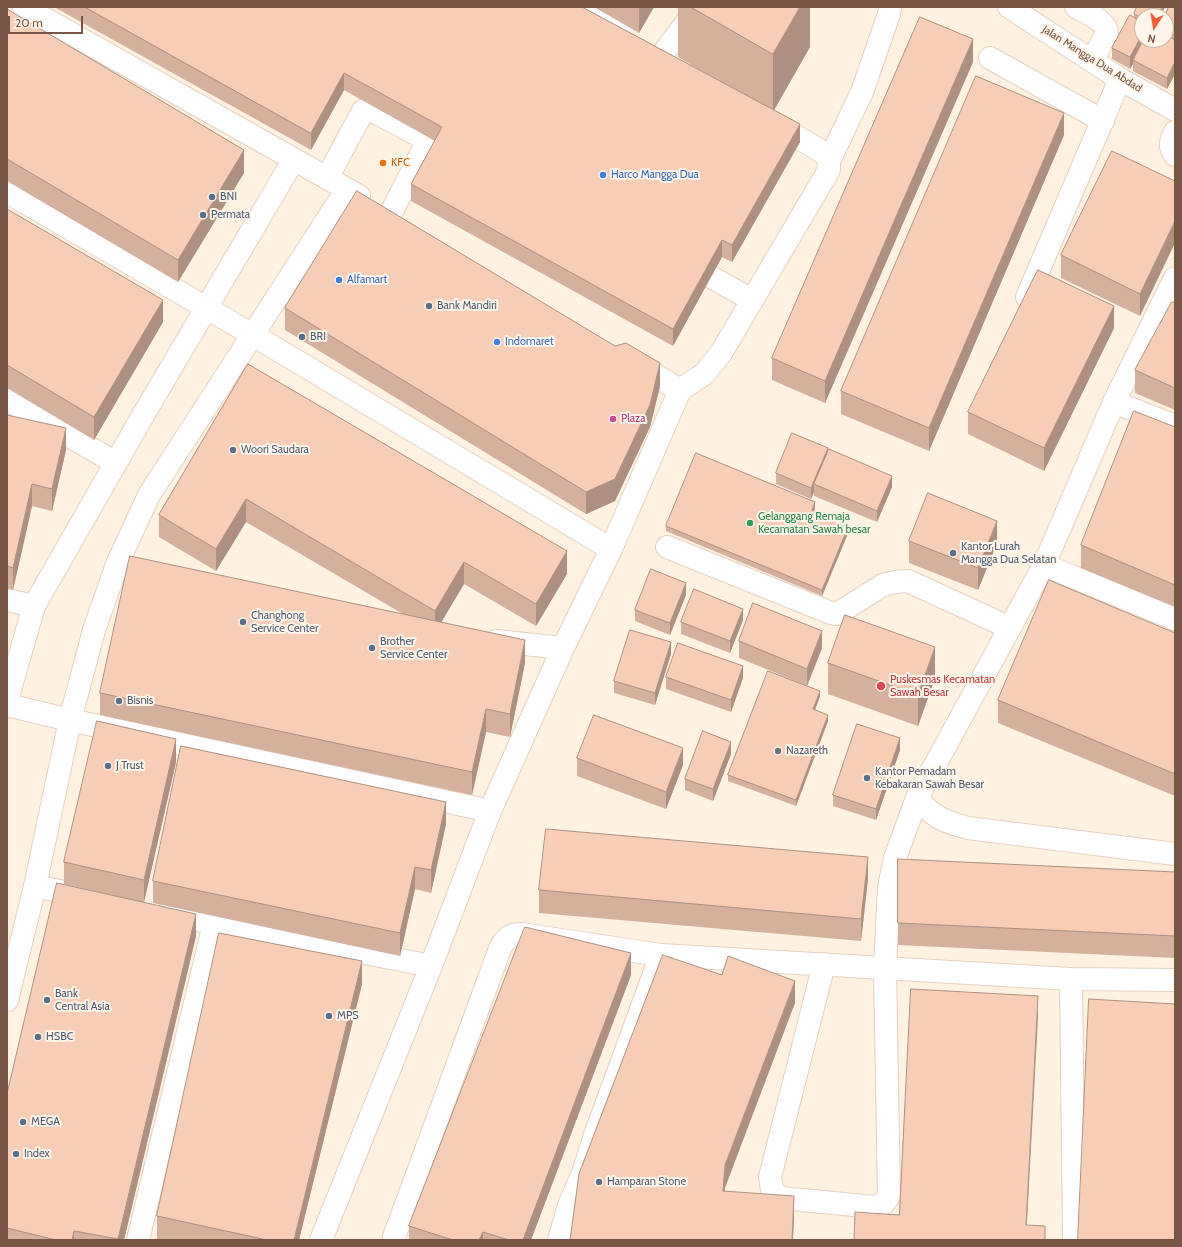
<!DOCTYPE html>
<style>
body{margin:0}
#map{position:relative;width:1182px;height:1247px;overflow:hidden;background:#fff2e1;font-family:Cabin,sans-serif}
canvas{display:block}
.frame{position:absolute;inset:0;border:8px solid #785545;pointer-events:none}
.north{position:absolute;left:1134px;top:8px;width:40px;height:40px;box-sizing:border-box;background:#fff6e9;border:1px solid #c9b6a7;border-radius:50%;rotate:192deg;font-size:11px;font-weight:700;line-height:16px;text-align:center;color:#785545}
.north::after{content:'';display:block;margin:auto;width:14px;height:18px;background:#f55b39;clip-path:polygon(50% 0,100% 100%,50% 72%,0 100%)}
.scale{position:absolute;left:8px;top:16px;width:75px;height:18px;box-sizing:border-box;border:2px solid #785545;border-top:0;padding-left:5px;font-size:12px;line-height:14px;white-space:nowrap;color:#785545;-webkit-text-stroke:3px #fff6e9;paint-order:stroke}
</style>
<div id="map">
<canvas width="1182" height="1247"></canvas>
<div class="frame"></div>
<div class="north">N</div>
<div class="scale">20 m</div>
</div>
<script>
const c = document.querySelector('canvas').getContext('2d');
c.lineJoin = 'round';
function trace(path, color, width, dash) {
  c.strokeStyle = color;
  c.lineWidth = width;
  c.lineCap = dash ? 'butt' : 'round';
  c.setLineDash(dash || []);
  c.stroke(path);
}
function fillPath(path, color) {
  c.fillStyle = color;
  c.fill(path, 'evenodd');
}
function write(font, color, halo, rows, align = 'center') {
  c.font = font + ' Cabin,sans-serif';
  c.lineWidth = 4;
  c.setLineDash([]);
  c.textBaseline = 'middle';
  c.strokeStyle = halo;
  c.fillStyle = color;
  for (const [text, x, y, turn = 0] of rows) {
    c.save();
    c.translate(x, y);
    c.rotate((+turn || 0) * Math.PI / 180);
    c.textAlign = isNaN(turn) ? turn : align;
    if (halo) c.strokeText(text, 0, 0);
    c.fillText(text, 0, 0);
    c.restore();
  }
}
const minor = new Path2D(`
 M 24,7 L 359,196
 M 584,7 L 622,30
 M 1009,7 L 1120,79 L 1175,110
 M 1076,7 C 1085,12 1107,21 1107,33 L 1092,61
 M 662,55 L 686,23
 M 990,58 L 1103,121
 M 774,123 L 824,153 L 829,161
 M 1175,132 C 1170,141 1169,147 1175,155
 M 327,178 L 363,111 L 369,109 L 420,136 L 424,140 L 424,148 L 390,215
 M 7,192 L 253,335 L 611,549
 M 711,277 L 752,300
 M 1027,297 L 1120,79
 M 635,363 L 680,390
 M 7,400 L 116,463
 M 1114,402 L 1175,426
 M 667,547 L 831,613 L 836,614 L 840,612 L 883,585 L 895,582 L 908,581 L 1010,628
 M 1044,565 L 1175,619
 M 7,600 L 34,606
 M 496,641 L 563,648
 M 7,700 L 34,606 L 145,412 L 294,159
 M 7,705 L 70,720 L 490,811
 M 917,798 C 934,818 943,821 968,828 L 1175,854
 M 35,886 L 84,896
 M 167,914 L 431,966
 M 824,964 L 770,1177 L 772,1190 L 781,1198 L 875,1207 L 884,1203 L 889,1196 L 885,968 L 889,887 L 895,858 L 917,798 L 1044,565 L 1114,402 L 1175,278
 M 1071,979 L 1074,1240
 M 7,1000 L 35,886 L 70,720 L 94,630 L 118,562 L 149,495 L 347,189
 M 138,1240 L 214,924
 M 321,1240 L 431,966 L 490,811 L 563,648 L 611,549 L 680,390 L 704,374 L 721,353 L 826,175 L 829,169 L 829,161 L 862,92 L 889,14 L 890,7
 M 394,1240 L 394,1237 L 501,946 C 507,937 511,934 521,934 L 661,955
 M 559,1240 L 569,1205 L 583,1173 L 595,1135 L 661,955 L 1071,979 L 1175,980`);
trace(minor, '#e6cfbe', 24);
trace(minor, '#fff', 22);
fillPath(new Path2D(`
 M 54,7 L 582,7 L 717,80 L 678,57 L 678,7 L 810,7 L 810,47 L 774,110 L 800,142 L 732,262 L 722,257 L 673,346 L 411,201 L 411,184 L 435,141 L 344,90 L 311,150 Z
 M 594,7 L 654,7 L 639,33 Z
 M 1137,7 L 1165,7 L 1160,16 L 1142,16 L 1142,40 L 1166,40 L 1166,16 L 1175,7 L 1175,74 L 1167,89 L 1133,71 L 1133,64 L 1130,69 L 1112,59 L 1112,48 L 1134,17 L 1134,14 Z
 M 7,9 L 244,173 L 178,282 L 7,181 Z
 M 973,62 L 825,403 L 772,380 L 772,358 Z
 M 1064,135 L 929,451 L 841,414 L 841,391 Z
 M 1175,181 L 1140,316 L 1061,278 L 1061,255 Z
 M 7,209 L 163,322 L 94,440 L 7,388 Z
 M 1175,303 L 1175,410 L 1135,393 L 1135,370 Z
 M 285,308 L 615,346 L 660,386 L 650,427 L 615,501 L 586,514 L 285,330 Z
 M 1114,328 L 1044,471 L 968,434 L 968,412 Z
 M 248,364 L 567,574 L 536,626 L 464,584 L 441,622 L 525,663 L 510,737 L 486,732 L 472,795 L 100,715 L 100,693 L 403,614 L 246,522 L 216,571 L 159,537 L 159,515 Z
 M 7,415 L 66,450 L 52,511 L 32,506 L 13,590 L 7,589 Z
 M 1175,427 L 1175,607 L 1081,568 L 1081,545 Z
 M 828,453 L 892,487 L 877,522 L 814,496 L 814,492 L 811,499 L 776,484 L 776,473 Z
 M 815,508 L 814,511 L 849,531 L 822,596 L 666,531 L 666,526 Z
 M 909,541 L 997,543 L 978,590 L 909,563 Z
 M 686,595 L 670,635 L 635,621 L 635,610 Z
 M 743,620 L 730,653 L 681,634 L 681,622 Z
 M 1175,633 L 1175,796 L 998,723 L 998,700 Z
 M 739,641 L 822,648 L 807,686 L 820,696 L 815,710 L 828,721 L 796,806 L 728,781 L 728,775 L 803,684 L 739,658 Z
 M 671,654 L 655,705 L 614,693 L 614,681 Z
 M 828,663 L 935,678 L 918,726 L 828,694 Z
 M 666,677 L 743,678 L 731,712 L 666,689 Z
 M 900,750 L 876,820 L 833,806 L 833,795 Z
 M 731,754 L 713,801 L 685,790 L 685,779 Z
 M 577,758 L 683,765 L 666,809 L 577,776 Z
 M 176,762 L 144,902 L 196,936 L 124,1240 L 7,1240 L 7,1094 L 141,902 L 64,884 L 64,862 Z
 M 446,824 L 431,893 L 415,889 L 400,956 L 153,903 L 153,881 Z
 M 1175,872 L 1175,958 L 898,945 L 898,923 Z
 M 868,879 L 861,941 L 539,913 L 539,890 Z
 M 631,975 L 531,1240 L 409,1240 L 409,1226 Z
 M 362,984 L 299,1240 L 162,1240 L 157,1239 L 157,1216 Z`), '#d4b09d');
fillPath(new Path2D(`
 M 639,7 L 654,7 L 639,33 Z
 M 800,7 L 810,7 L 810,47 L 773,112 L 773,54 Z
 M 1162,7 L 1165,7 L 1160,16 L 1157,16 Z
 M 1142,35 L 1142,40 L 1146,40 L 1133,60 L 1133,64 L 1130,69 L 1130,57 Z
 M 973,39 L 973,62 L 825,403 L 825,381 Z
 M 1175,62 L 1175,74 L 1167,89 L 1167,78 Z
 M 344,73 L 344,90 L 311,150 L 311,133 Z
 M 1064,113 L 1064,135 L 929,451 L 929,428 Z
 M 800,124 L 800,142 L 732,262 L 732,245 Z
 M 244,150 L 244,173 L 178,282 L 178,260 Z
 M 1175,221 L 1175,243 L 1140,316 L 1140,294 Z
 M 722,240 L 722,257 L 673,346 L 673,329 Z
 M 163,300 L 163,322 L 94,440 L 94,417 Z
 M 1114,306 L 1114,328 L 1044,471 L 1044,448 Z
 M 660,363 L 660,386 L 650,427 L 615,501 L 586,514 L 586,492 Z
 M 66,428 L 66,450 L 52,511 L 52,489 Z
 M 828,448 L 828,460 L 814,484 L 814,492 L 811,499 L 811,488 Z
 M 892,476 L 892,487 L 877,522 L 877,511 Z
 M 32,484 L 32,506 L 13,590 L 13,568 Z
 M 246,499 L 246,522 L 216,571 L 216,549 Z
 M 815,502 L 815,508 L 812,516 L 812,510 Z
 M 997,521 L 997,543 L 978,590 L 978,568 Z
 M 849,525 L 849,531 L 822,596 L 822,590 Z
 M 567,551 L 567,574 L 536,626 L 536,604 Z
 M 464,562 L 464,584 L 435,633 L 435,611 Z
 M 686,583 L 686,595 L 670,635 L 670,623 Z
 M 743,609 L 743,620 L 730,653 L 730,641 Z
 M 822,631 L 822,648 L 807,686 L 807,669 Z
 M 525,640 L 525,663 L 510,737 L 510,714 Z
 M 671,642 L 671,654 L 655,705 L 655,693 Z
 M 935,647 L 935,678 L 918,726 L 918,695 Z
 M 743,666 L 743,678 L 731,712 L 731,700 Z
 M 820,691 L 820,696 L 813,715 L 813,709 Z
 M 486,709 L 486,732 L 472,795 L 472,772 Z
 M 828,715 L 828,721 L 796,806 L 796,800 Z
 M 900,738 L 900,750 L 876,820 L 876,809 Z
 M 176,739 L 176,762 L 144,902 L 144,880 Z
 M 731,742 L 731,754 L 713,801 L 713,789 Z
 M 683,748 L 683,765 L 666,809 L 666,792 Z
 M 446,802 L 446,824 L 431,893 L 431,870 Z
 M 868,857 L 868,879 L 861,941 L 861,919 Z
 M 415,867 L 415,889 L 400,956 L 400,933 Z
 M 196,914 L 196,936 L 124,1240 L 118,1240 Z
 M 631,953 L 631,975 L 531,1240 L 523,1240 Z
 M 362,961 L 362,984 L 299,1240 L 294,1240 Z
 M 795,981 L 795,1003 L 725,1188 L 723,1214 L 723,1191 L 725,1165 Z
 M 1038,996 L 1038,1018 L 1026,1240 L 1026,1225 Z
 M 794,1196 L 794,1219 L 793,1240 L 792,1240 Z
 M 74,1231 L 74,1240 L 72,1240 Z
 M 483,1232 L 483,1240 L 479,1240 Z`), '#ad907f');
const building = new Path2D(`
 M 85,7 L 582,7 L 800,124 L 732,245 L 722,240 L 673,329 L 411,184 L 442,127 L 344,73 L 311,133 Z
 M 691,7 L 800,7 L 773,54 Z
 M 1137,7 L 1162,7 L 1157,16 L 1142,16 L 1142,18 L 1134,14 Z
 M 1169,7 L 1175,7 L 1175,35 L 1166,31 L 1166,16 L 1165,16 Z
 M 7,9 L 244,150 L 178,260 L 7,159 Z
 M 1130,15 L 1142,22 L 1142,35 L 1130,57 L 1112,48 Z
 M 920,17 L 973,39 L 825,381 L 772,358 Z
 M 1166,35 L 1175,40 L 1175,62 L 1167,78 L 1133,60 L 1143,40 L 1166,40 Z
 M 976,76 L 1064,113 L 929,428 L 841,391 Z
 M 1112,151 L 1175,181 L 1175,221 L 1140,294 L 1061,255 Z
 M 357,191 L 615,346 L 626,343 L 660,363 L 650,405 L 615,479 L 586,492 L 285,308 Z
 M 7,209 L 163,300 L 94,417 L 7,365 Z
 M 1038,270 L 1114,306 L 1044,448 L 968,412 Z
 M 1172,302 L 1175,303 L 1175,388 L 1135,370 Z
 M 248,364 L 567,551 L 536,604 L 464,562 L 435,611 L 246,499 L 216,549 L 159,515 Z
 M 1134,411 L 1175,427 L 1175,585 L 1081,545 Z
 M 7,415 L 66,428 L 52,489 L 32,484 L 13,568 L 7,566 Z
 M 792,433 L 828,448 L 811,488 L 776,473 Z
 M 829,449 L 892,476 L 877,511 L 814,484 Z
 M 696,453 L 815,502 L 812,510 L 849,525 L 822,590 L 666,526 Z
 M 928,493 L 997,521 L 978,568 L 909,541 Z
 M 130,556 L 525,640 L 510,714 L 486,709 L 472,772 L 100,693 Z
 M 651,569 L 686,583 L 670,623 L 635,610 Z
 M 1049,580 L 1175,633 L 1175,774 L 998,700 Z
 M 694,589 L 743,609 L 730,641 L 681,622 Z
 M 753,603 L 822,631 L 807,669 L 739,641 Z
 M 845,615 L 935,647 L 918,695 L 828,663 Z
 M 630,630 L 671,642 L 655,693 L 614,681 Z
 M 678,643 L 743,666 L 731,700 L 666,677 Z
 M 768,671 L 820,691 L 813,709 L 828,715 L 796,800 L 728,775 Z
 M 594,715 L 683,748 L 666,792 L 577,758 Z
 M 97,721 L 176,739 L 144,880 L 64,862 Z
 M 857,724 L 900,738 L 876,809 L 833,795 Z
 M 703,731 L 731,742 L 713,789 L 685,779 Z
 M 181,746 L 446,802 L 431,870 L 415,867 L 400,933 L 153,881 Z
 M 546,829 L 868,857 L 861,919 L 539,890 Z
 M 898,859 L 1175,872 L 1175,936 L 898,923 Z
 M 57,883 L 196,914 L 118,1239 L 74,1231 L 72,1240 L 56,1240 L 7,1228 L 7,1094 Z
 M 525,927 L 631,953 L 523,1240 L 509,1240 L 483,1232 L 479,1240 L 453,1240 L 409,1226 Z
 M 219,933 L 362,961 L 294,1240 L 267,1240 L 157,1216 Z
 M 663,955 L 722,975 L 728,956 L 795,981 L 725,1165 L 723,1191 L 794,1196 L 792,1240 L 570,1240 L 579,1174 Z
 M 911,989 L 1038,996 L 1026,1225 L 1045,1226 L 1045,1240 L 854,1240 L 855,1212 L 899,1215 Z
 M 1089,999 L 1175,1004 L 1175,1240 L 1078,1240 Z`);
fillPath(building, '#f7cdb6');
trace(building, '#ad907f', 1);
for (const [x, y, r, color] of [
 [383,163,4,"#e8710a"],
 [603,175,4,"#3f7fe0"],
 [212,197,4,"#5c6f8a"],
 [203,215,4,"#5c6f8a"],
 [339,280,4,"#3f7fe0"],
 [429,306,4,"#5c6f8a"],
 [302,337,4,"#5c6f8a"],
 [497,342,4,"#3f7fe0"],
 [613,419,4,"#d1479c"],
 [233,450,4,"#5c6f8a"],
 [750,523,4,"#2e9e5b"],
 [953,553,4,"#5c6f8a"],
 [243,622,4,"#5c6f8a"],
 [372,648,4,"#5c6f8a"],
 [881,686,5,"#e0444e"],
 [119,701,4,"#5c6f8a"],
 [778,751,4,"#6b7280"],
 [108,766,4,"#5c6f8a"],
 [867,778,4,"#5c6f8a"],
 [47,1000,4,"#5c6f8a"],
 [329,1016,4,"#5c6f8a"],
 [38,1037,4,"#5c6f8a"],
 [23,1122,4,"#5c6f8a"],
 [16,1154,4,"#5c6f8a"],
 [599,1182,4,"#5c6f8a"]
]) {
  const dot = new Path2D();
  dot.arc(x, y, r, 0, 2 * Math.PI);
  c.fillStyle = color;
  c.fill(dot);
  trace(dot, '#fff6e9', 1.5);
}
write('11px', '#785545', '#fff6e9', [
 ["Jalan Mangga Dua Abdad",1092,59,32]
]);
write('11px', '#c56008', '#fff6e9', [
 ["KFC",391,163]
], 'left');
write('11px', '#366cbe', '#fff6e9', [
 ["Harco Mangga Dua",611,175],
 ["Alfamart",347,280],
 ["Indomaret",505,342]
], 'left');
write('11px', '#4e5e75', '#fff6e9', [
 ["BNI",220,197],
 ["Permata",211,215],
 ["Bank Mandiri",437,306],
 ["BRI",310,337],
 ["Woori Saudara",241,450],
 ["Kantor Lurah",961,547],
 ["Mangga Dua Selatan",961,560],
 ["Changhong",251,616],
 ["Service Center",251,629],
 ["Brother",380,642],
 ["Service Center",380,655],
 ["Bisnis",127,701],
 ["J Trust",116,766],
 ["Kantor Pemadam",875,772],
 ["Kebakaran Sawah Besar",875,785],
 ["Bank",55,994],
 ["Central Asia",55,1007],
 ["MPS",337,1016],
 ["HSBC",46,1037],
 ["MEGA",31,1122],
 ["Index",24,1154],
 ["Hamparan Stone",607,1182]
], 'left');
write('11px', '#b23c85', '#fff6e9', [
 ["Plaza",621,419]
], 'left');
write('11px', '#27864d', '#fff6e9', [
 ["Gelanggang Remaja",758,517],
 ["Kecamatan Sawah besar",758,530]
], 'left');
write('11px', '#be3a42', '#fff6e9', [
 ["Puskesmas Kecamatan",890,680],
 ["Sawah Besar",890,693]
], 'left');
write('11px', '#5b616d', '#fff6e9', [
 ["Nazareth",786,751]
], 'left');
</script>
